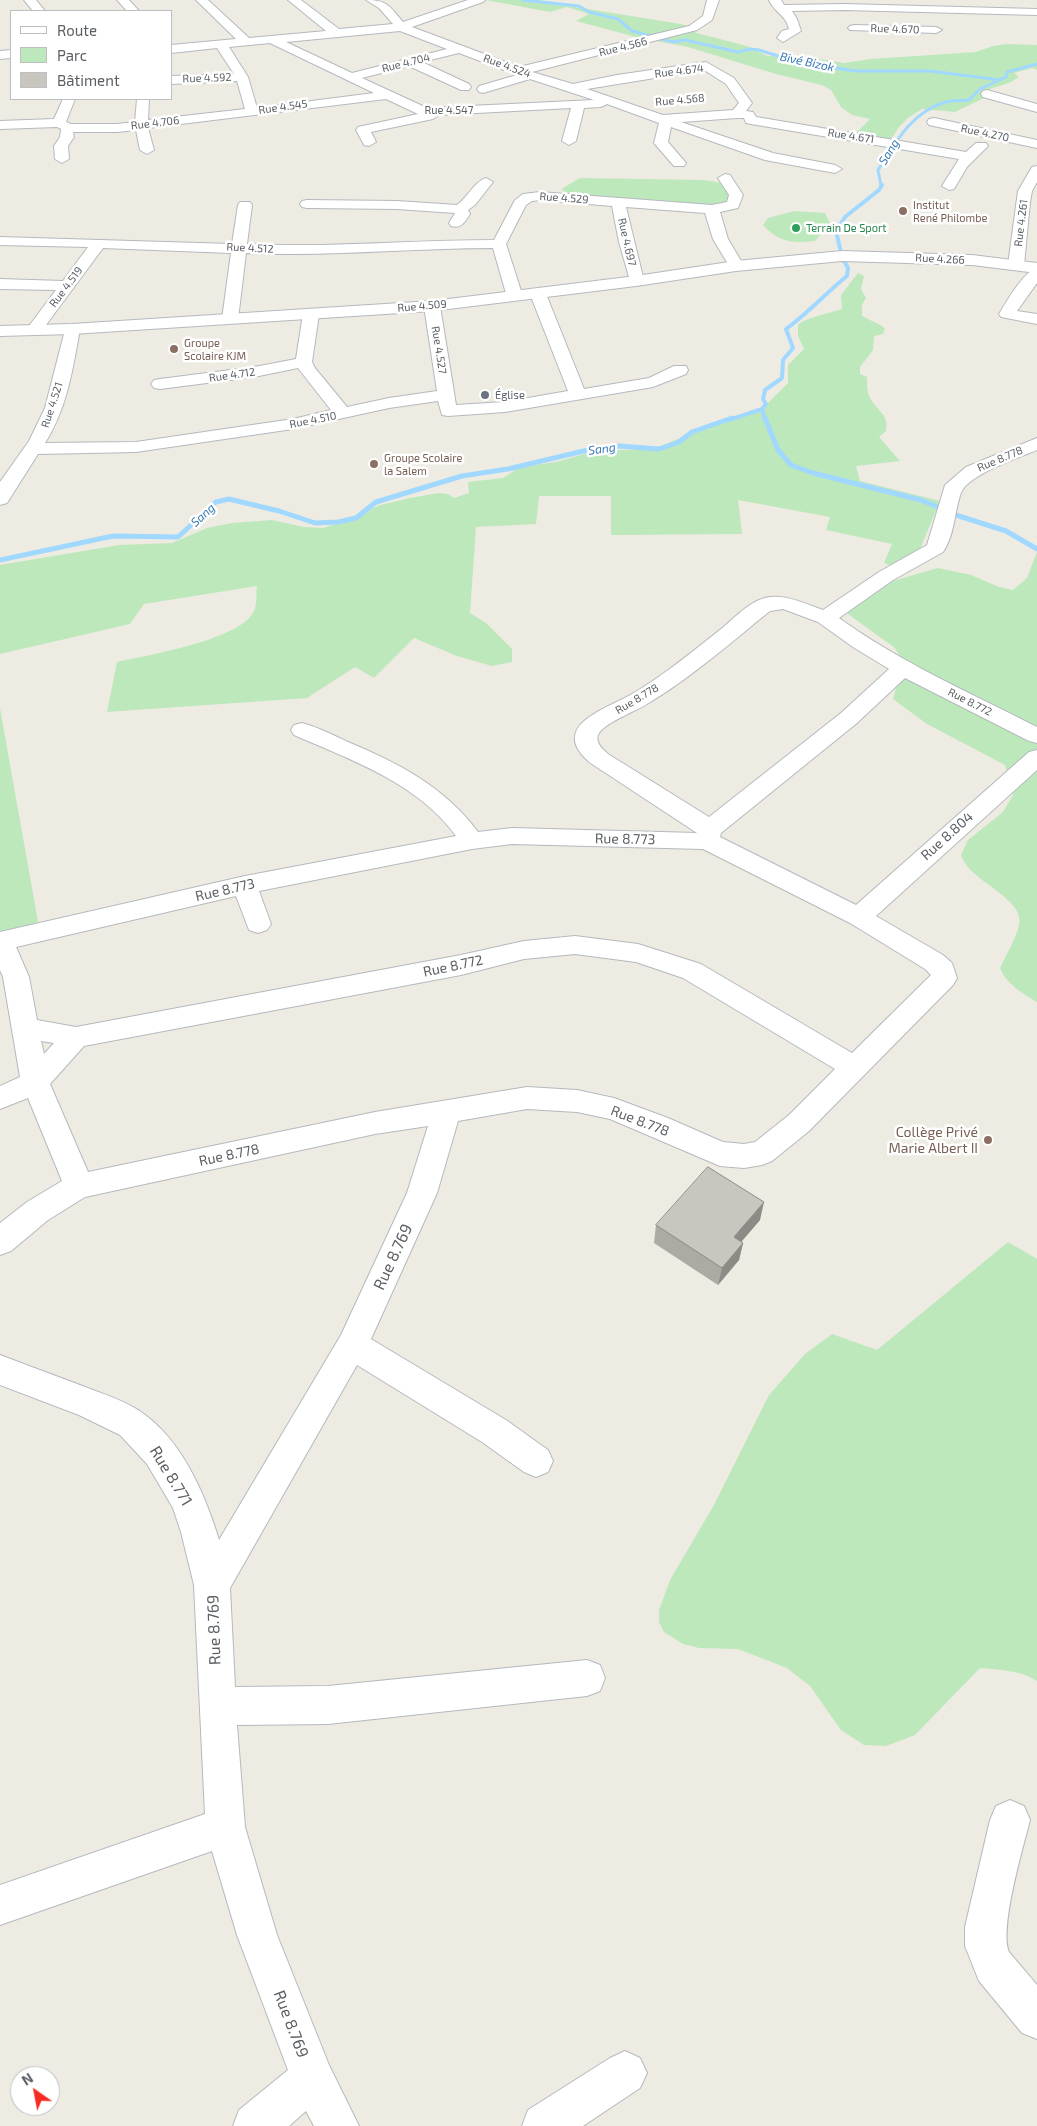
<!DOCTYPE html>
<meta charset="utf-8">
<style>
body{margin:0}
#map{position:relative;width:1037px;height:2126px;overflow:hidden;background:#eeebe2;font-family:"Exo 2",sans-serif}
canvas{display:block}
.legend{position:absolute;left:10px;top:10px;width:162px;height:90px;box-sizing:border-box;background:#fff;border:1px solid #bdbfc1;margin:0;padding:6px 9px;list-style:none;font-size:15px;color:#5a5f64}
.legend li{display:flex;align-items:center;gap:10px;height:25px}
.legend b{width:25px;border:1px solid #bdbfc1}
.north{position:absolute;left:10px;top:2066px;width:50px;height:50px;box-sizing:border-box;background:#fff;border:1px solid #bdbfc1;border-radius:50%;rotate:327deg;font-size:14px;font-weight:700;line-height:20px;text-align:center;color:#5a5f64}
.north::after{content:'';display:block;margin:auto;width:18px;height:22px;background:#f62c21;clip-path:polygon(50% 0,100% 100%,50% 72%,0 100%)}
</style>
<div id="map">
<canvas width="1037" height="2126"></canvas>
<ul class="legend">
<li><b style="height:6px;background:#fff"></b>Route</li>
<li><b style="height:14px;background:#bde8bc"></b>Parc</li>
<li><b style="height:14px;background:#c9c6bf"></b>Bâtiment</li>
</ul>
<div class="north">N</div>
</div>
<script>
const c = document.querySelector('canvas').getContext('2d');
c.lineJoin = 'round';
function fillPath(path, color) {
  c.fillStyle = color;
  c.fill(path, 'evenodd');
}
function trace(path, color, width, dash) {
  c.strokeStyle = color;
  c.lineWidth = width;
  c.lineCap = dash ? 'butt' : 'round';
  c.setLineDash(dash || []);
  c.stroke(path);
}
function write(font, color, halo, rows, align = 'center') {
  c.font = font + ' "Exo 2",sans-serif';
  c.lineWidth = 5;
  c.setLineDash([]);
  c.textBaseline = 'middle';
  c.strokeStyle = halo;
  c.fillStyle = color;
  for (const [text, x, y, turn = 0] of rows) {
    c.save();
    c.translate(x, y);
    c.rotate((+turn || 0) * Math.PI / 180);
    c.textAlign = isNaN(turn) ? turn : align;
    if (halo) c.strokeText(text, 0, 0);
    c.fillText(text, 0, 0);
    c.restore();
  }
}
fillPath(new Path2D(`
 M 486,0 L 531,0 L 681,24 L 688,26 L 697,33 L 747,46 L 767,56 L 801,56 L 844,63 L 871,59 L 976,52 L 993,46 L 1007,44 L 1037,45 L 1037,70 L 1032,68 L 1014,73 L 1019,77 L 1009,83 L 987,90 L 986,97 L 955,112 L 922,109 L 908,118 L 899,127 L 890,141 L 854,135 L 870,119 L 852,115 L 841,107 L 831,90 L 822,85 L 776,74 L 688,47 L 636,37 L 576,21 L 589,14 L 567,7 L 550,12 Z
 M 580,178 L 704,180 L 722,183 L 729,192 L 730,202 L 721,206 L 562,195 L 563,188 Z
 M 794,211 L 825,213 L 830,223 L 815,241 C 793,243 779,243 763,225 L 768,218 Z
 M 858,273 L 864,276 L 861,289 L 866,298 L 862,305 L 862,316 L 882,326 L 885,329 L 883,334 L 874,336 L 873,350 L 860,367 L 860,374 L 867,377 C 867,382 867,388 868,393 C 873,409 890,413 886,431 L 879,437 L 900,461 L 856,466 L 860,481 L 940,501 L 920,549 L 895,567 L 884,563 L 892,544 L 826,530 L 830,517 L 738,500 L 742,534 L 611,535 L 611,496 L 539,496 L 536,524 L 476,527 L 470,613 L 486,623 L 512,649 L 512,662 L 492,666 L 457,656 L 414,638 L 374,678 L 355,667 L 307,698 L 107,712 L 117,662 C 147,655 244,640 255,609 C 257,602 256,593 257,586 L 144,604 L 130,624 L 0,654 L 0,565 L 119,545 L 172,543 L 207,528 L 232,523 L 272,520 L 304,527 L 323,528 L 341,522 L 380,505 L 410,498 L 439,493 L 448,494 L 454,498 L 469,493 L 468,482 L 503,478 L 520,467 L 556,462 L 595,451 L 647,449 L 661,446 L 702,429 L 761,410 L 788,383 L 788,365 L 804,349 L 798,336 L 798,325 C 804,318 831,313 842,309 L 841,295 Z
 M 1037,552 L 1037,1002 C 1022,993 1007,985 1000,968 C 1006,955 1016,939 1019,925 C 1026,898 968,881 961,855 L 968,840 L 1003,812 L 1013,795 L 1005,765 L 927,724 L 893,699 L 899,677 L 906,667 L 895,648 L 848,614 L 849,602 L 886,583 L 938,568 L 971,575 L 999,587 L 1013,590 L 1027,578 Z
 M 0,708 L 38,922 L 0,934 Z
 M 1008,1242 L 1037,1259 L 1037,1681 C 1020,1670 1000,1670 980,1668 L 915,1735 L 886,1746 L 864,1745 L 841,1730 L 810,1686 L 787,1668 L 738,1649 L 699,1648 L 683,1644 L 664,1632 L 659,1622 L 659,1610 L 670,1580 L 714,1505 L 769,1395 L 805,1354 L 832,1334 L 877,1350 Z`), '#bde8bc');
trace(new Path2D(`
 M 523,0 L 579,6 L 589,12 L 618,19 L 632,31 L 673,42 L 685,40 L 738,52 L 750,49 L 759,50 L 797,62 L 855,71 L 930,71 L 1000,80
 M 881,186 L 878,170 C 895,143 912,111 946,102 C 953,100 961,101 969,100 L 980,89 L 1006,77 L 1007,72 L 1037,64`), '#a1d8ff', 3);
trace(new Path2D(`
 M 762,409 L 765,420
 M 729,420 L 762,409 L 766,404 L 763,399 L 765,390 L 782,378 L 783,360 L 793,348 L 786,329 C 808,313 826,293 847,276 L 848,268 L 842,257 L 836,231 L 845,217 L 879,190 L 882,185`), '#a1d8ff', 4);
trace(new Path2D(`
 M 765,418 L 778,450 L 791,465 L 813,473 L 921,500 L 959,516 L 1006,531 L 1037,549
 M 0,560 L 113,536 L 178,537 L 216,502 L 229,499 L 279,511 L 315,523 L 338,522 L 356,518 L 376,502 L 462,476 L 508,469 L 592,449 L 619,446 L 659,449 L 679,442 L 692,432 L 732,418`), '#a1d8ff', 5);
const minor = new Path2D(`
 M 24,0 L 36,0 L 45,11 L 33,11 Z
 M 117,0 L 129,0 L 139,11 L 127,11 Z
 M 196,0 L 208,0 L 249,38 L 326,31 L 288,0 L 301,0 L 339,29 L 393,24 L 379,8 L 366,0 C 388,0 390,7 403,22 L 468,0 L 485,0 L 483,2 L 412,27 L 519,67 L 689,26 L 703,16 L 707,0 L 719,0 L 712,20 L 697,30 L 532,72 L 573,84 L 617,75 L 706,62 L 734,78 L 752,103 L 746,111 L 753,112 L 756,117 L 966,152 L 976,143 L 986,143 L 988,146 L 967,167 L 954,189 L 949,190 L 942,186 L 959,159 L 751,124 L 746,123 L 744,118 L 737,118 L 681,122 L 773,153 L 835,165 L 842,169 L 835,173 L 765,160 L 671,127 L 668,142 L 686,163 L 684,166 L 674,166 L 654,143 L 659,123 L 607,104 L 601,107 L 584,108 L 576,141 L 569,145 L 562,141 L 571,108 L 439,115 L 433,119 L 371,132 L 376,142 L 369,146 L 364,145 L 356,130 L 358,127 L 418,114 L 386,99 L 148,128 L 154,150 L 147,154 L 140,150 L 136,130 L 117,132 L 73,132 L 74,137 L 68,146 L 69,159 L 62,163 L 55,159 L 54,146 L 60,137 L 61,129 L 57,127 L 0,129 L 0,121 L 54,119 L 63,99 L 75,99 L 66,122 L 71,124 L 117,124 L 135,122 L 137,99 L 149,99 L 148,120 L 245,109 L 237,81 L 171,84 L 171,76 L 234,74 L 217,48 L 171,53 L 171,45 L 236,39 ZM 400,31 L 447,49 L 352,73 L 286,42 ZM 270,43 L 374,93 L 257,108 L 248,77 L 229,47 ZM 459,53 L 517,75 L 479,86 L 477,89 L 479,92 L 483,93 L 530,79 L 594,100 L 427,108 L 362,78 L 409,66 L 461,90 L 469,90 L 471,87 L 469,84 L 422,62 ZM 704,70 L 726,84 L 739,103 L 733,110 L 663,115 L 587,89 Z
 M 769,0 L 781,0 L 784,5 L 844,4 L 1037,9 L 1037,15 L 844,10 L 792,11 L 797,19 L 801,31 L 783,42 L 777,38 L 782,31 L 789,29 C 786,15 774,12 769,0 Z
 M 854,25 L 936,27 L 942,30 L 936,33 L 850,30 L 848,28 L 850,26 Z
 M 11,50 L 11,58 L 0,59 L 0,51 Z
 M 987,90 L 1037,104 L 1037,112 L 983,97 L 981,94 L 983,91 Z
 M 934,118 L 1037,140 L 1037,148 L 929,125 L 927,122 L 929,119 Z
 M 1037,166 L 1037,182 L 1032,191 L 1030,202 L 1024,265 L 1021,268 L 1011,268 L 1008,265 L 1018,191 L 1032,167 Z
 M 725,174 L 730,175 L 743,195 L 738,208 L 720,212 L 728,239 L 744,266 L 741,269 L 731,269 L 713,239 L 705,213 L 626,207 L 644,281 L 641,284 L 631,284 L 619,242 L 612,206 L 540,200 L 532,201 L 526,205 L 506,244 L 523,297 L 521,300 L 509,300 L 507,297 L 493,248 C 411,248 328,257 246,253 L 238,319 L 236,322 L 224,322 L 222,319 L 231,253 L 103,248 L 40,333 L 28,333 L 26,330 L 56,290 L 0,289 L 0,279 L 63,281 L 88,247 L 0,245 L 0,237 L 232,244 L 238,205 L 240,202 L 250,202 L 252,205 L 247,244 C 330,248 412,240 494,240 L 515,200 L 523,194 L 540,192 L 712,205 L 727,202 L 729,195 L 718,178 Z
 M 486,178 L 493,182 L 475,205 L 468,210 L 470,214 C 465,222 461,229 451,226 L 449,223 L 455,213 L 397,209 L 307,208 L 302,207 L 300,204 L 302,201 L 307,200 L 397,201 L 457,205 C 467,198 475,181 486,178 Z
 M 1037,268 L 1037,283 L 1017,311 L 1037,314 L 1037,324 L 1001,317 L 999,314 C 1007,301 1023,272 1037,268 Z
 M 538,289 L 544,291 L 546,294 L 584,389 L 649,378 L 674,366 L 686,366 L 688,370 L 686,374 L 653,387 L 505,412 L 448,416 L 442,415 L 438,401 L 389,408 L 293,429 L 136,452 L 38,454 L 7,503 L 0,505 L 0,482 L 29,441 L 45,408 L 66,326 L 78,326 L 80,329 C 73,368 67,409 45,443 L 136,442 L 293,419 L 331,410 L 298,368 L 254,377 L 160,389 L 154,388 L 151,384 L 154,380 L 160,379 L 254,367 L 296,359 L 303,314 L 305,311 L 317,311 L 319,314 L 312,362 L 315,368 L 347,407 L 389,398 L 437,391 L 424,306 L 426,303 L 438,303 L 440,306 L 456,405 L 505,402 L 568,391 L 530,294 L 532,291 Z
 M 1037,438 L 1037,450 C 1020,457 967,475 961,493 C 954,512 955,535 943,552 L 893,580 L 839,618 C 900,662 970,693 1037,727 L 1037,743 L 1029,741 L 905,678 L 857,723 L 721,833 L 720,837 L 856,905 L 1029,752 L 1037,750 L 1037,770 L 876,916 L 943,955 L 952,963 L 957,978 L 953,985 L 809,1131 L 772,1161 L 762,1165 L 744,1168 L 720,1166 L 610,1119 L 577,1112 L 527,1109 L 458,1121 L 437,1193 L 371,1339 L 506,1420 L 548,1450 L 553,1461 L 548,1472 L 536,1477 L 524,1472 L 482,1442 L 357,1365 L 230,1588 L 235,1687 L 328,1686 L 587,1660 L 600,1665 L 605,1678 L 600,1691 L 587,1696 L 328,1724 L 237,1725 L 245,1827 L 277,1935 L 329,2065 L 359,2126 L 314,2126 L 306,2111 L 289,2126 L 233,2126 L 239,2110 L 288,2070 L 237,1935 L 212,1851 L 0,1925 L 0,1885 L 205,1814 L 194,1585 L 181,1532 L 173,1508 L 147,1464 L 120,1435 L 79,1415 L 0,1385 L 0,1355 C 31,1367 62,1378 93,1390 C 109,1396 127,1402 141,1412 C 182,1440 205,1494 219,1540 L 341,1335 L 407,1193 L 428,1126 L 375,1134 L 85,1197 L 48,1220 L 11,1251 L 0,1255 L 0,1223 L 27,1202 L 62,1181 L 28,1098 L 0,1109 L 0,1086 L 20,1077 L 3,977 L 0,970 L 0,932 L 245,876 L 456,836 C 418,783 351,760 294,735 L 291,730 L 294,725 L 302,723 C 318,727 333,735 348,742 C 398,763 445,787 478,832 L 512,828 L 697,833 L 592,764 C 583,757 571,745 576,732 C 582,715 617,703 632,694 C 663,676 692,652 721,629 C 732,620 744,607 757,601 C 778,590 803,603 823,610 L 879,572 L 927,545 L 945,485 L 966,467 ZM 783,609 L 818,622 L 853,647 L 889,669 L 841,713 L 709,817 L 608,754 C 603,749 595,743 598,735 C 602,724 636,711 647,704 C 691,678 730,643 770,611 ZM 512,844 L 703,849 L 850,923 L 925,969 L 931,975 L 852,1053 L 701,964 L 638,944 L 575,936 L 524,941 L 461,955 L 76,1027 L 37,1020 L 29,977 L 16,947 L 236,896 L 249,930 L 258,933 L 267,930 L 271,924 L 259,891 L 472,849 ZM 575,954 L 636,962 L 683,978 L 835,1069 L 789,1115 L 755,1142 L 744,1144 L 723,1142 L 668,1118 L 614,1098 L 577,1090 L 527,1087 L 375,1112 L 88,1172 L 50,1084 L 84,1046 L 461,975 L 524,959 ZM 41,1041 L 54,1043 L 44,1054 Z
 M 1010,1800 L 1024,1806 L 1030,1820 C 1023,1848 999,1928 1009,1952 L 1037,1985 L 1037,2039 L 1022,2033 L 979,1981 L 965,1946 L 965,1927 L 990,1820 L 996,1806 Z
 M 625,2051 L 640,2058 L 647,2073 L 640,2088 L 583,2126 L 522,2126 L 528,2110 L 610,2058 Z`);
const tertiary = new Path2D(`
 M 842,251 L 972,255 L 1037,263 L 1037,273 L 972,265 L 842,261 L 736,271 L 636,286 L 432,311 L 72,334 L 0,336 L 0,326 L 72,324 L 432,301 L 636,276 L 736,261 Z`);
trace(minor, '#b5b9be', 2);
trace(tertiary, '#b5b9be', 2);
fillPath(minor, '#fff');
fillPath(tertiary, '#fff');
fillPath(new Path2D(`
 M 760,1220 L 741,1242 L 743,1243 L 739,1260 L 718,1285 L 654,1243 L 656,1225 Z`), '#adaaa4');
fillPath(new Path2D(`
 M 764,1202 L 760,1220 L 730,1255 L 734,1237 Z
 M 743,1243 L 739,1260 L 718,1285 L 722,1268 Z`), '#8d8b86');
const building = new Path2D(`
 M 708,1167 L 764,1202 L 734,1237 L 743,1243 L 722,1268 L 656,1225 Z`);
fillPath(building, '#c9c6bf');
trace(building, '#8d8b86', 1);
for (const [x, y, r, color] of [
 [903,211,5,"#8d6e63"],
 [796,228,5,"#2e9e5b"],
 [174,349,5,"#8d6e63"],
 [485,395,5,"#6b7280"],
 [374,464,5,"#8d6e63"],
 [988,1140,5,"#8d6e63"]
]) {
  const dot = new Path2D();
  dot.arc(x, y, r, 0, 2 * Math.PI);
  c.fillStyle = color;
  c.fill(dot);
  trace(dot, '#fff', 2);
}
write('11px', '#5a5f64', '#fff', [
 ["Rue 4.670",895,29,2],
 ["Rue 4.566",623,47,-14],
 ["Rue 4.704",406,63,-14],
 ["Rue 4.524",507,66,20],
 ["Rue 4.674",679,71,-7],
 ["Rue 4.592",207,78,-2],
 ["Rue 4.568",680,100,-5],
 ["Rue 4.545",283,107,-8],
 ["Rue 4.547",449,110],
 ["Rue 4.706",155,123,-7],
 ["Rue 4.270",985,133,12],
 ["Rue 4.671",851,136,9],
 ["Rue 4.529",564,198,4],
 ["Rue 4.261",1021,223,-83],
 ["Rue 4.697",627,242,77],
 ["Rue 4.512",250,248,3],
 ["Rue 4.266",940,259,3],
 ["Rue 4.519",66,287,-53],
 ["Rue 4.509",422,306,-5],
 ["Rue 4.527",439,350,81],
 ["Rue 4.712",232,375,-8],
 ["Rue 4.521",52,405,-72],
 ["Rue 4.510",313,420,-11],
 ["Rue 8.778",1000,459,-23],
 ["Rue 8.778",637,699,-31],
 ["Rue 8.772",970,702,27]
]);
write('11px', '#785e54', '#fff', [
 ["Institut",913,205],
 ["René Philombe",913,218],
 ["Groupe",184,343],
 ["Scolaire KJM",184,356],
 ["Groupe Scolaire",384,458],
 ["la Salem",384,471]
], 'left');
write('11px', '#27864d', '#fff', [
 ["Terrain De Sport",806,228]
], 'left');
write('11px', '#5b616d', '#fff', [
 ["Église",495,395]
], 'left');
write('italic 12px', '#3779b8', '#fff', [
 ["Bivé Bizok",807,62,12],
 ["Sang",889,152,-59],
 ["Sang",602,449,-7],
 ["Sang",203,515,-42]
]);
write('14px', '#5a5f64', '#fff', [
 ["Rue 8.804",947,836,-42],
 ["Rue 8.773",625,839,1],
 ["Rue 8.773",225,890,-13],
 ["Rue 8.772",453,966,-12],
 ["Rue 8.778",640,1121,21],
 ["Rue 8.778",229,1155,-12]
]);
write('14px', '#785e54', '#fff', [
 ["Collège Privé",978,1132],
 ["Marie Albert II",978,1148]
], 'right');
write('16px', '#5a5f64', '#fff', [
 ["Rue 8.769",393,1257,-65],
 ["Rue 8.771",171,1476,59],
 ["Rue 8.769",214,1630,-92],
 ["Rue 8.769",291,2024,69]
]);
</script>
